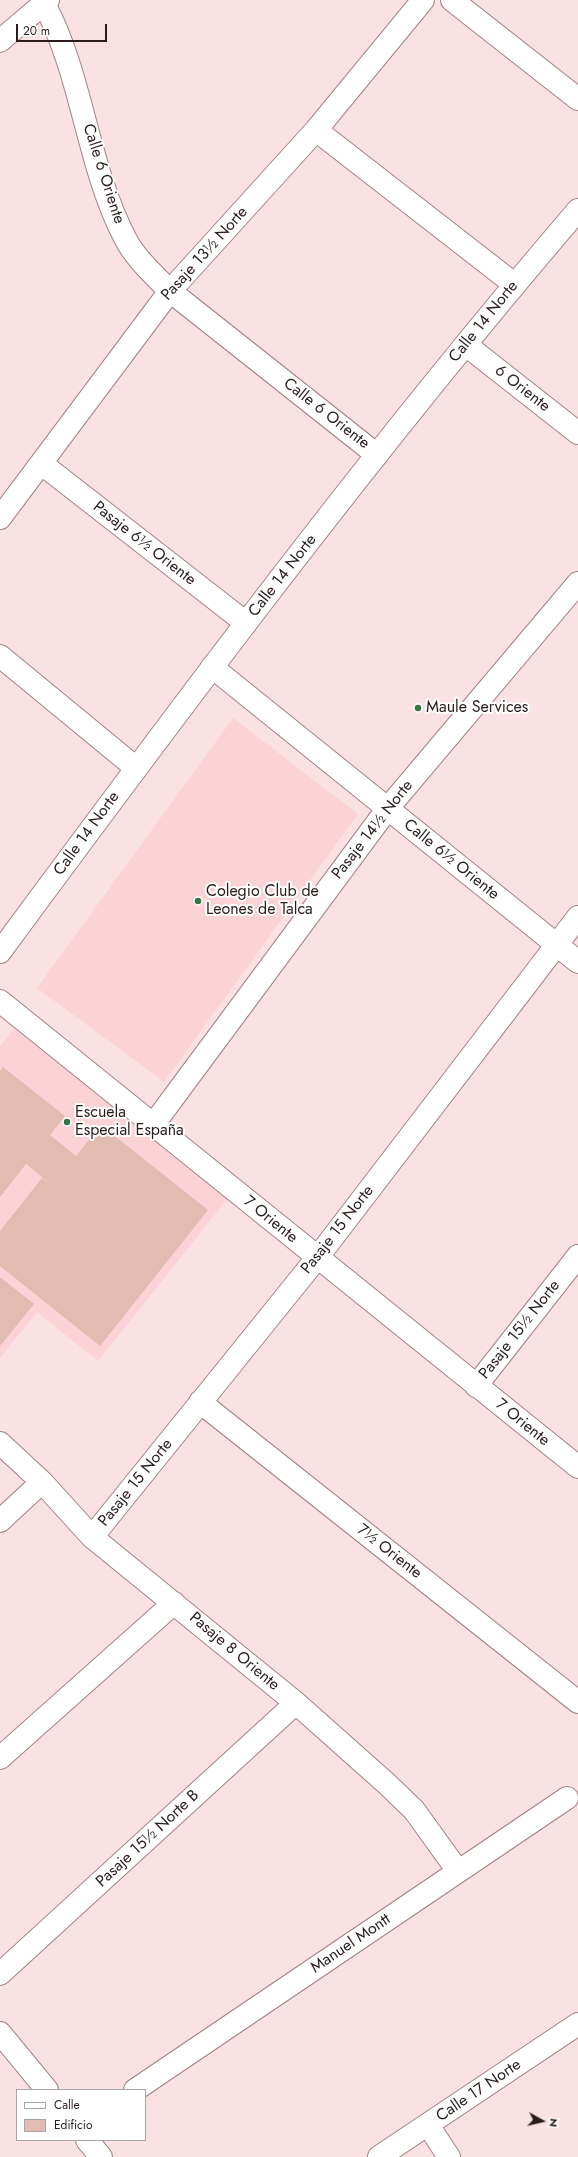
<!DOCTYPE html>
<meta charset="utf-8">
<style>
body{margin:0}
#map{position:relative;width:578px;height:2157px;overflow:hidden;background:#fae1e4;font-family:Jost,sans-serif}
canvas{display:block}
.legend{position:absolute;left:16px;top:2089px;width:130px;height:52px;box-sizing:border-box;background:#fff;border:1px solid #aaa4a5;margin:0;padding:5px 7px;list-style:none;font-size:12px;color:#2a1c1d}
.legend li{display:flex;align-items:center;gap:8px;height:20px}
.legend b{width:20px;border:1px solid #aaa4a5}
.north{position:absolute;left:522px;top:2101px;width:40px;height:40px;-webkit-text-stroke:3px #fff;paint-order:stroke;rotate:98deg;font-size:11px;font-weight:700;line-height:16px;text-align:center;color:#2a1c1d}
.north::after{content:'';display:block;margin:auto;width:14px;height:18px;background:#2a1c1d;clip-path:polygon(50% 0,100% 100%,50% 72%,0 100%)}
.scale{position:absolute;left:16px;top:24px;width:91px;height:18px;box-sizing:border-box;border:2px solid #2a1c1d;border-top:0;padding-left:5px;font-size:12px;line-height:14px;white-space:nowrap;color:#2a1c1d;-webkit-text-stroke:3px #fff;paint-order:stroke}
</style>
<div id="map">
<canvas width="578" height="2157"></canvas>
<ul class="legend">
<li><b style="height:5px;background:#fff"></b>Calle</li>
<li><b style="height:11px;background:#e1bcb0"></b>Edificio</li>
</ul>
<div class="north">N</div>
<div class="scale">20 m</div>
</div>
<script>
const c = document.querySelector('canvas').getContext('2d');
c.lineJoin = 'round';
function fillPath(path, color) {
  c.fillStyle = color;
  c.fill(path, 'evenodd');
}
function trace(path, color, width, dash) {
  c.strokeStyle = color;
  c.lineWidth = width;
  c.lineCap = dash ? 'butt' : 'round';
  c.setLineDash(dash || []);
  c.stroke(path);
}
function write(font, color, halo, rows, align = 'center') {
  c.font = font + ' Jost,sans-serif';
  c.lineWidth = 4;
  c.setLineDash([]);
  c.textBaseline = 'middle';
  c.strokeStyle = halo;
  c.fillStyle = color;
  for (const [text, x, y, turn = 0] of rows) {
    c.save();
    c.translate(x, y);
    c.rotate((+turn || 0) * Math.PI / 180);
    c.textAlign = isNaN(turn) ? turn : align;
    if (halo) c.strokeText(text, 0, 0);
    c.fillText(text, 0, 0);
    c.restore();
  }
}
fillPath(new Path2D(`
 M 233,718 L 358,814 L 164,1082 L 37,988 Z
 M 16,1027 L 228,1198 L 98,1361 L 37,1312 L 0,1358 L 0,1046 Z`), '#fbd3d7');
fillPath(new Path2D(`
 M 3,1067 L 65,1116 L 50,1135 L 76,1156 L 101,1125 L 208,1210 L 100,1346 L 0,1266 L 0,1231 L 42,1178 L 53,1186 L 26,1164 L 0,1197 L 0,1071 Z
 M 0,1277 L 34,1304 L 0,1346 Z`), '#e1bcb0');
const street = new Path2D(`
 M 42,0 C 83,74 86,163 125,238 C 135,258 154,275 170,291 L 377,455
 M 452,0 L 578,99
 M 0,41 L 48,0
 M 316,130 L 514,284
 M 466,345 L 578,433
 M 42,464 L 246,623
 M 0,518 L 170,291 L 316,130 L 423,0
 M 0,656 L 136,768
 M 212,667 L 578,962
 M 0,1001 L 578,1467
 M 153,1125 L 388,808 L 578,583
 M 476,1386 L 578,1256
 M 200,1402 L 578,1702
 M 0,1443 L 42,1482 L 92,1537 L 296,1703 L 387,1784 L 414,1810 L 458,1871
 M 0,1521 L 42,1482
 M 92,1537 L 317,1258 L 578,917
 M 0,1758 L 174,1603
 M 0,1974 L 296,1703
 M 0,2033 L 47,2090
 M 135,2090 L 567,1798
 M 428,2125 L 449,2157
 M 87,2140 L 101,2157
 M 379,2157 L 578,2024`);
const secondary = new Path2D(`
 M 0,952 C 186,700 374,448 578,210`);
trace(street, '#a48084', 24);
trace(secondary, '#a48084', 24);
trace(street, '#fff', 22);
trace(secondary, '#fff', 22);
for (const [x, y, r, color] of [
 [418,708,4,"#317845"],
 [198,901,4,"#317845"],
 [67,1122,4,"#317845"]
]) {
  const dot = new Path2D();
  dot.arc(x, y, r, 0, 2 * Math.PI);
  c.fillStyle = color;
  c.fill(dot);
  trace(dot, '#fff', 1.5);
}
write('16px', '#2a1c1d', '#fff', [
 ["Calle 6 Oriente",103,174,72],
 ["Pasaje 13½ Norte",205,254,-48],
 ["Calle 14 Norte",484,322,-51],
 ["6 Oriente",522,389,38],
 ["Calle 6 Oriente",326,414,38],
 ["Pasaje 6½ Oriente",144,544,38],
 ["Calle 14 Norte",283,576,-52],
 ["Pasaje 14½ Norte",373,830,-52],
 ["Calle 14 Norte",87,834,-54],
 ["Calle 6½ Oriente",451,860,39],
 ["7 Oriente",270,1220,39],
 ["Pasaje 15 Norte",338,1230,-52],
 ["Pasaje 15½ Norte",520,1330,-52],
 ["7 Oriente",522,1423,39],
 ["Pasaje 15 Norte",136,1483,-51],
 ["7½ Oriente",389,1552,38],
 ["Pasaje 8 Oriente",234,1652,40],
 ["Pasaje 15½ Norte B",148,1839,-43],
 ["Manuel Montt",351,1944,-34],
 ["Calle 17 Norte",479,2091,-34]
]);
write('16px', '#2a1c1d', '#fff', [
 ["Maule Services",426,708],
 ["Colegio Club de",206,892],
 ["Leones de Talca",206,910],
 ["Escuela",75,1113],
 ["Especial España",75,1131]
], 'left');
</script>
